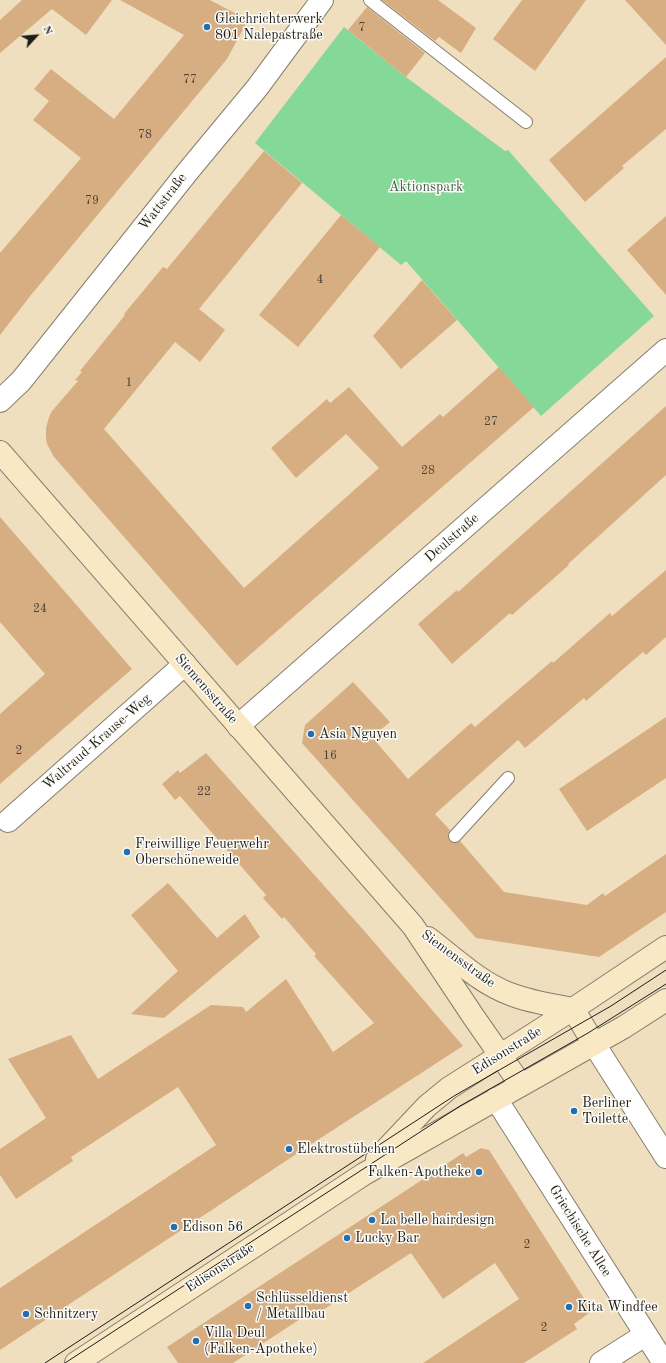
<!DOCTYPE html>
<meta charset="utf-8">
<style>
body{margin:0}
#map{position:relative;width:666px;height:1363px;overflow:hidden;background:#efdfbf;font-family:"Old Standard TT",serif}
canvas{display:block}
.north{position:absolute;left:16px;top:16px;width:40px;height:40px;-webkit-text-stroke:3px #fdfcf7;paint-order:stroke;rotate:64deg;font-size:11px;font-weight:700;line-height:16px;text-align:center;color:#1c1c1c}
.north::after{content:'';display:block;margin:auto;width:14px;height:18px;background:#1c1c1c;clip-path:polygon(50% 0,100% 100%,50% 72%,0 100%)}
</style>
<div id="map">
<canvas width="666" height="1363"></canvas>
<div class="north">N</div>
</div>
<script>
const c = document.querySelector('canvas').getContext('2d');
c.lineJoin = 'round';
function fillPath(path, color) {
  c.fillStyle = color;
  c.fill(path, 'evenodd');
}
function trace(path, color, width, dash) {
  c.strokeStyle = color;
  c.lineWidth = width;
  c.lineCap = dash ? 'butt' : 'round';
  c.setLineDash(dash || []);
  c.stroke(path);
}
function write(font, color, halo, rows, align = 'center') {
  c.font = font + ' "Old Standard TT",serif';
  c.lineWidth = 3;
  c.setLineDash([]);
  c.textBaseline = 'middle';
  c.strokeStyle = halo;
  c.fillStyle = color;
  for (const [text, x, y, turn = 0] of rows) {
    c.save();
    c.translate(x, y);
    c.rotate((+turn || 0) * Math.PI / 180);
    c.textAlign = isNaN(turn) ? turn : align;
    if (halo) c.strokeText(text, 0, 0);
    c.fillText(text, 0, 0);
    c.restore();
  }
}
fillPath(new Path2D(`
 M 344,27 L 406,77 L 505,151 L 508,150 L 654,316 L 541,416 L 406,261 L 401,265 L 255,143 Z`), '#86d899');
fillPath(new Path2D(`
 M 22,0 L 112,0 L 86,35 L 52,9 L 0,53 L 0,20 Z
 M 120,0 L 210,0 L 248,20 L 227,59 L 31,295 L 0,335 L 0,253 L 81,158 L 33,120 L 49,101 L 34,89 L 51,69 L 114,119 L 184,35 Z
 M 382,0 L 438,0 L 476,28 L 461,53 L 439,37 L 435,41 Z
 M 522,0 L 586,0 L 535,71 L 493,39 Z
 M 625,0 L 666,0 L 666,45 Z
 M 367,7 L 425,53 L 406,77 L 348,30 Z
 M 666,57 L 666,129 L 622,166 L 624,168 L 585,202 L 549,160 Z
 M 264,151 L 302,183 L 199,309 L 225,330 L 200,362 L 175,342 L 104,429 L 244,588 L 379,468 L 346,434 L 296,478 L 271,448 L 327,399 L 330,403 L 349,387 L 402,447 L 440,414 L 443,417 L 499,367 L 534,407 L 237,666 L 54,457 L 47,444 L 46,437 L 46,428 L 49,417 L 52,411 L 78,381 L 75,380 L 82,372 L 80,371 L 125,315 L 124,314 L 163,267 L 167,269 Z
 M 341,215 L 380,247 L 298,347 L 259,315 Z
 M 666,216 L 666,295 L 627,250 Z
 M 422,280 L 457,320 L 401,369 L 373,336 Z
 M 666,406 L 666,475 L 568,564 L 569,565 L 512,615 L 510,613 L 452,664 L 418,624 L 457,590 L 458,592 Z
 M 0,517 L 132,669 L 0,784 L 0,714 L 45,674 L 0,622 Z
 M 666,570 L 666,637 L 646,655 L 643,652 L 586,701 L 584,698 L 525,748 L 518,740 L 435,814 L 450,830 L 448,835 L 450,841 L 454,843 L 460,841 L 504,892 L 587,905 L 603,893 L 605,896 L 666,854 L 666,912 L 599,957 L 476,938 L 302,743 L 305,725 L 353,682 L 390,722 L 372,737 L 408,779 L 471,723 L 475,727 L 552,661 L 553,663 L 610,613 L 612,616 Z
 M 666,717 L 666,778 L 587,831 L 559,789 Z
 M 206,753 L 367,934 L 463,1046 L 313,1143 L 0,1350 L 0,1288 L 216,1145 L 178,1087 L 71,1157 L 73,1161 L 16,1199 L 0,1175 L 0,1149 L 46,1118 L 8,1059 L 71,1035 L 98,1079 L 211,1005 L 243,1007 L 246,1012 L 286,979 L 333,1052 L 374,1023 L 314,956 L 316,954 L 284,917 L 282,919 L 263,898 L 266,895 L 180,796 L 175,800 L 162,784 L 178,770 L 180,773 Z
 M 168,883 L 217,938 L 245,914 L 260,937 L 164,1018 L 131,1014 L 178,971 L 131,915 Z
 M 481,1148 L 489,1150 L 592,1311 L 574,1324 L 577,1329 L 524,1363 L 423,1363 L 519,1299 L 495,1263 L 443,1299 L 411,1253 L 338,1300 L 314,1316 L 311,1312 L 233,1363 L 178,1363 L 167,1347 L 463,1153 L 466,1157 Z`), '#d7ae82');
const lane = new Path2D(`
 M 370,0 L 526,122
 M 455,836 L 508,778`);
const street = new Path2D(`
 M 0,401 L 21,381 L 189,170 L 257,88 L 322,0
 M 238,726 L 666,350
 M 8,821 L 185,664
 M 594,1044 L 666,1157
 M 496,1099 L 664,1363
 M 601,1363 L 645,1335`);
const secondary = new Path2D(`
 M 0,452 L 413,926 L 473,1016 L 521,1085
 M 428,938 C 453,957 480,983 510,994 C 530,1002 552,1005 573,1009
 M 573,1009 L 594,1044
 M 377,1159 L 427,1106 L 449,1088 L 573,1009 L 666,947
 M 76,1363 L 364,1174 L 624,1027 L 666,1000`);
trace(lane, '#867e6e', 14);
trace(street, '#867e6e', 24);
trace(secondary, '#867e6e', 24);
trace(lane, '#fff', 12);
trace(street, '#fff', 22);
trace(secondary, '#f8e8c3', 22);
trace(new Path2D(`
 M 45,1363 L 454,1096 L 611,1006 L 666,970
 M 65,1363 L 460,1106 L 588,1033 L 666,984`), '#1c1c1c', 1);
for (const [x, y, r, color] of [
 [207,27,4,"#1f6fb2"],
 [311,734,4,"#1f6fb2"],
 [127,852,4,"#1f6fb2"],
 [574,1111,4,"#1f6fb2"],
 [289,1149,4,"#1f6fb2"],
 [479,1172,4,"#1f6fb2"],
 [372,1220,4,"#1f6fb2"],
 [174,1227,4,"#1f6fb2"],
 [347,1238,4,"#1f6fb2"],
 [248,1306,4,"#1f6fb2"],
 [569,1307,4,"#1f6fb2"],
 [26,1314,4,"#1f6fb2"],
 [196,1341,4,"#1f6fb2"]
]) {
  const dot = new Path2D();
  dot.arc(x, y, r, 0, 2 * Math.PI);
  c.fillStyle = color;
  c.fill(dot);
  trace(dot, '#fdfcf7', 1.5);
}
write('12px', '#4b4036', null, [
 ["7",362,28],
 ["77",190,80],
 ["78",145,135],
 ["79",92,201],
 ["4",320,280],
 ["1",129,383],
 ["27",491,422],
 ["28",428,471],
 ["24",40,609],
 ["2",19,751],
 ["16",330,756],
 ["22",204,792],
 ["2",527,1245],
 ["2",544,1328]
]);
write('14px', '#1c1c1c', '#fdfcf7', [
 ["Gleichrichterwerk",215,19],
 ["801 Nalepastraße",215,35],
 ["Asia Nguyen",319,734],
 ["Freiwillige Feuerwehr",135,844],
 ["Oberschöneweide",135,860],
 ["Berliner",582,1103],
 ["Toilette",582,1119],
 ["Elektrostübchen",297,1149],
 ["Falken-Apotheke",471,1172,"right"],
 ["La belle hairdesign",380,1220],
 ["Edison 56",182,1227],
 ["Lucky Bar",355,1238],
 ["Schlüsseldienst",256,1298],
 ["/ Metallbau",256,1314],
 ["Kita Windfee",577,1307],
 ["Schnitzery",34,1314],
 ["Villa Deul",204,1333],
 ["(Falken-Apotheke)",204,1349]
], 'left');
write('14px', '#415e48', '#fdfcf7', [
 ["Aktionspark",426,187]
]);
write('14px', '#1c1c1c', '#fdfcf7', [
 ["Wattstraße",163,202,-52],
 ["Deulstraße",452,538,-41],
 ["Siemensstraße",206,689,49],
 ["Waltraud-Krause-Weg",97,742,-41],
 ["Siemensstraße",458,959,36],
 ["Edisonstraße",507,1051,-32],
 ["Griechische Allee",580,1231,58],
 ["Edisonstraße",220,1268,-33]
]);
</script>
